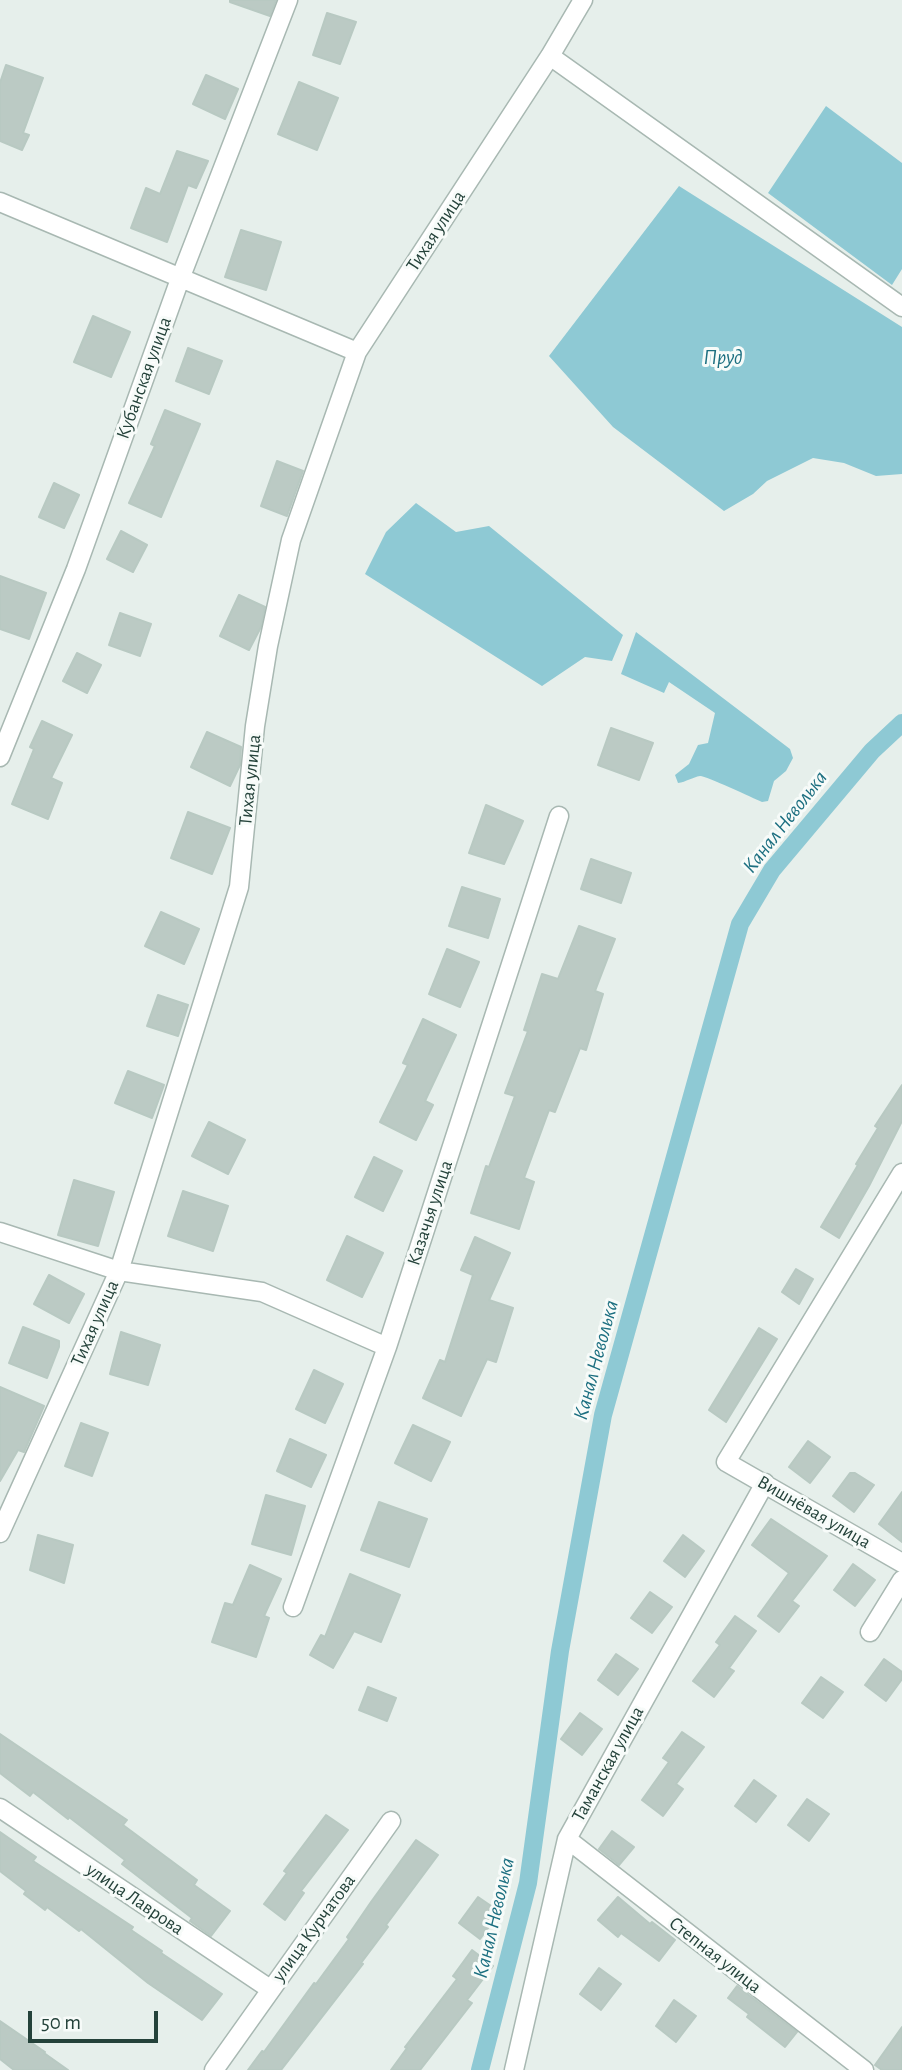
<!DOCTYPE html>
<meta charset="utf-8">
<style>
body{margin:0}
#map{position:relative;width:902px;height:2070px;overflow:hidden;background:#e6efeb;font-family:"Alegreya Sans",sans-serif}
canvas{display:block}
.scale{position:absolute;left:28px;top:2011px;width:130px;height:32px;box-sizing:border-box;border:4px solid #24423a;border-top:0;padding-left:9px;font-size:21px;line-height:24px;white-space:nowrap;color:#24423a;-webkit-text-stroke:5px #f7fbf9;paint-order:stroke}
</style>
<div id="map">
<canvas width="902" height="2070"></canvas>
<div class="scale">50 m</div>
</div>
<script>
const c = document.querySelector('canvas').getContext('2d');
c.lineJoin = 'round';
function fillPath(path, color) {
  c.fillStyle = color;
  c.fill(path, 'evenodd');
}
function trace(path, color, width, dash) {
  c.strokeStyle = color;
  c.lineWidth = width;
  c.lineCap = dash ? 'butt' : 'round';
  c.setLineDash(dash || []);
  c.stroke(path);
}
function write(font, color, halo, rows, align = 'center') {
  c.font = font + ' "Alegreya Sans",sans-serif';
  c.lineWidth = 6;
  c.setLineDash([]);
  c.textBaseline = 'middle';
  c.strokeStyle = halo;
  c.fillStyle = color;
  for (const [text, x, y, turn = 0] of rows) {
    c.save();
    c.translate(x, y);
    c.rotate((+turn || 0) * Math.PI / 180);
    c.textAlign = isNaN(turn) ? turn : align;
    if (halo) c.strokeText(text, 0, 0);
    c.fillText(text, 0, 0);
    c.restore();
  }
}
fillPath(new Path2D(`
 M 826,106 L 902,163 L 902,269 L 892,285 L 768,193 Z
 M 679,186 L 902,327 L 902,474 L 876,476 L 844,463 L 813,458 L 767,481 L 753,494 L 724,511 L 613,427 L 549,356 Z
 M 416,503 L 456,532 L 489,526 L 623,635 L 612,661 L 585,657 L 542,686 L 365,574 L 386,532 Z
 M 636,632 L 790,749 L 793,758 L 786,771 L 774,781 L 768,801 L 762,802 C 753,798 704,775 700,776 C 693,777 686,782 678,783 L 675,775 L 689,764 L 698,745 L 708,743 L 715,713 L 669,682 L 664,693 L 621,674 Z`), '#8ec9d4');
trace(new Path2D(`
 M 480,2070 L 528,1883 L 560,1651 L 603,1415 L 740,924 L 772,870 L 872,751 L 902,723`), '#8ec9d4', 18);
const building = new Path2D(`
 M 230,0 L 276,0 L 270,16 L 230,2 Z
 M 327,13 L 356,22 L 340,64 L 313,55 Z
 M 6,65 L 43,78 L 23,133 L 29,135 L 22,150 L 0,141 L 0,83 Z
 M 206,75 L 238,89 L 225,119 L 193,104 Z
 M 299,82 L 338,98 L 317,150 L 278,134 Z
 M 177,151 L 208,161 L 196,188 L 188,185 L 167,242 L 131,228 L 146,188 L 160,194 Z
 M 241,230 L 281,242 L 266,290 L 225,277 Z
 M 93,316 L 130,332 L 111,377 L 74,362 Z
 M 188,348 L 222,361 L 209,394 L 176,381 Z
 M 165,410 L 200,424 L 161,517 L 129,503 L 155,446 L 151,444 Z
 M 277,461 L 303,471 L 287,516 L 261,506 Z
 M 54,483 L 79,495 L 64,528 L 39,517 Z
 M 121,531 L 147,545 L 133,572 L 107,559 Z
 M 0,576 L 46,593 L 29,639 L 0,629 Z
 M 239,595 L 265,607 L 261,627 L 249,650 L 220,636 Z
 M 120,613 L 151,624 L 140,656 L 109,645 Z
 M 77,653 L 101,665 L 87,693 L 63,681 Z
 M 42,721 L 72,735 L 51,778 L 62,783 L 48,819 L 12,804 L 34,749 L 30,747 Z
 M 611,728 L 653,743 L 639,780 L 598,765 Z
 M 207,732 L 241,747 L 240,765 L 230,786 L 191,767 Z
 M 486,805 L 523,821 L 504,864 L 469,853 Z
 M 188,812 L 230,828 L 212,874 L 171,858 Z
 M 591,859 L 631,873 L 621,903 L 581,889 Z
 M 462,887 L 500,899 L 488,938 L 449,926 Z
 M 161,912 L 199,929 L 184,964 L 145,946 Z
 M 579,926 L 615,939 L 595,991 L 603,994 L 586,1050 L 580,1048 L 555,1112 L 549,1110 L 524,1178 L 534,1182 L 519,1229 L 471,1213 L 486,1166 L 489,1167 L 515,1096 L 505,1093 L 528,1031 L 524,1030 L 542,974 L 558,979 Z
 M 447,949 L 479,962 L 460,1007 L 429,994 Z
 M 158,995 L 188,1005 L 178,1036 L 147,1026 Z
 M 423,1019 L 456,1035 L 425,1101 L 433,1105 L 416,1140 L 380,1122 L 408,1065 L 403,1063 Z
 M 128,1071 L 164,1085 L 152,1118 L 115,1103 Z
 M 902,1085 L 902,1121 L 869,1186 L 839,1238 L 821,1227 L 858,1165 L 856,1164 L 878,1128 L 875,1126 Z
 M 209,1122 L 245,1140 L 228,1174 L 192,1156 Z
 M 374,1157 L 402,1171 L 383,1211 L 355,1197 Z
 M 74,1180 L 114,1192 L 98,1246 L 58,1235 Z
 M 183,1191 L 228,1206 L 213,1251 L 168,1236 Z
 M 347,1236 L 383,1253 L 362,1297 L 327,1280 Z
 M 475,1237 L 510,1253 L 489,1300 L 513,1308 L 496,1362 L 487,1359 L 461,1416 L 423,1398 L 440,1360 L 445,1362 L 473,1275 L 461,1270 Z
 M 796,1269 L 813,1279 L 799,1304 L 782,1292 Z
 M 49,1275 L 84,1294 L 69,1323 L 34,1304 Z
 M 23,1327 L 59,1341 L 59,1347 L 47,1378 L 9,1363 Z
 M 759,1328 L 777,1339 L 726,1422 L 709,1410 Z
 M 121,1332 L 160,1345 L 148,1385 L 110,1374 Z
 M 314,1370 L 343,1384 L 325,1423 L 296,1409 Z
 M 0,1387 L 44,1406 L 24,1452 L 18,1450 L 0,1481 Z
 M 81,1423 L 108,1433 L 92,1476 L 65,1466 Z
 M 413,1425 L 450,1442 L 431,1481 L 395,1463 Z
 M 290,1439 L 326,1455 L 311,1487 L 277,1471 Z
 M 808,1441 L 830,1457 L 810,1483 L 789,1467 Z
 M 850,1473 L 855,1473 L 874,1485 L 854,1512 L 833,1496 Z
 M 902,1492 L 902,1542 L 879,1524 Z
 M 266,1495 L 305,1506 L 291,1555 L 252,1544 Z
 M 379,1502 L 427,1519 L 409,1567 L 361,1550 Z
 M 771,1519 L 827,1556 L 792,1601 L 799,1606 L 779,1632 L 758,1616 L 789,1573 L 752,1545 Z
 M 38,1535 L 73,1545 L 64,1583 L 30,1570 Z
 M 683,1535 L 704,1551 L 685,1577 L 664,1561 Z
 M 853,1564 L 875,1580 L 855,1606 L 834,1590 Z
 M 250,1565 L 281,1579 L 264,1616 L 269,1618 L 256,1657 L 212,1642 L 225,1603 L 233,1605 Z
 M 350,1574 L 400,1595 L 381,1642 L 354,1631 L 333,1668 L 310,1655 L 321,1635 L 325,1637 Z
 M 650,1592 L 672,1607 L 652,1633 L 631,1618 Z
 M 735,1616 L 756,1631 L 729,1668 L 734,1671 L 714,1697 L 693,1681 L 720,1645 L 716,1642 Z
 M 616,1654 L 638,1669 L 618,1695 L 598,1680 Z
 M 884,1659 L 902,1672 L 902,1679 L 886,1701 L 865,1685 Z
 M 821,1677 L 843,1692 L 823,1718 L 802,1703 Z
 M 368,1687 L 396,1698 L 387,1721 L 359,1710 Z
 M 580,1713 L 602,1729 L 582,1755 L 561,1739 Z
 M 682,1732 L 704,1747 L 676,1784 L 683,1789 L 663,1816 L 642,1800 L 669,1762 L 663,1758 Z
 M 0,1734 L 127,1820 L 123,1825 L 197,1880 L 194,1885 L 230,1911 L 211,1936 L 190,1921 L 192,1918 L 122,1864 L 125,1860 L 69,1817 L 68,1819 L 33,1792 L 30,1796 L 0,1773 Z
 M 754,1780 L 776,1796 L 756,1822 L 735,1806 Z
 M 807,1799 L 829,1814 L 809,1841 L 788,1825 Z
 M 326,1815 L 348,1830 L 301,1891 L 304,1893 L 285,1920 L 264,1904 L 287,1873 L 284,1871 Z
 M 612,1831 L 634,1847 L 619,1865 L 599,1849 Z
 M 0,1832 L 36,1857 L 33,1861 L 133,1927 L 131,1930 L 162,1951 L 161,1953 L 222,1994 L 202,2020 L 148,1983 L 81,1929 L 79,1931 L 47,1907 L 45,1910 L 24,1894 L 26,1891 L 0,1871 Z
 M 416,1840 L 438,1855 L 386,1925 L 388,1927 L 361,1963 L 363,1964 L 281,2070 L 248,2070 L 262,2051 L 264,2052 L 314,1983 L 316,1984 L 349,1939 L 347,1937 L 371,1902 Z
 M 478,1897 L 500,1912 L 480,1939 L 459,1923 Z
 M 618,1897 L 650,1924 L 652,1922 L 675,1940 L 659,1961 L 621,1933 L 618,1937 L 598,1920 Z
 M 472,1950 L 493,1966 L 467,2000 L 472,2003 L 420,2070 L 391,2070 L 407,2048 L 405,2047 L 457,1979 L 453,1976 Z
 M 599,1968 L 621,1984 L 601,2010 L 580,1994 Z
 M 737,1986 L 797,2032 L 785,2047 L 747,2017 L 749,2014 L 728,1998 Z
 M 674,2000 L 696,2016 L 676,2042 L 656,2026 Z
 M 0,2021 L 45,2052 L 44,2053 L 68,2070 L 14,2070 L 0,2059 Z
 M 902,2027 L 902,2070 L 882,2070 L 875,2065 Z`);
fillPath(building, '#bbcac4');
trace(building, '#b8c9c2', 2);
const minor = new Path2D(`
 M 550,56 L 902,307
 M 0,202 L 357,352
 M 0,757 L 76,569 L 180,279 L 288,0
 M 902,1173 L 726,1462 L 902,1563
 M 0,1232 L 119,1271 L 262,1292 L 387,1347
 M 0,1533 L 119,1271 L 239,887 L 255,726 L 268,646 L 291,540 L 357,352 L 550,56 L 583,0
 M 293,1607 L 387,1347 L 559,816
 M 870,1632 L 902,1580
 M 0,1808 L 270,1989
 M 567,1839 L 864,2070
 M 214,2070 L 391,1821
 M 514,2070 L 567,1839 L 765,1483`);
trace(minor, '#a8b8b2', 21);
trace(minor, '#fff', 18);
write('19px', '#24423a', '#f7fbf9', [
 ["Тихая улица",436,231,-57],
 ["Кубанская улица",144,378,-70],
 ["Тихая улица",250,780,-84],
 ["Казачья улица",430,1213,-72],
 ["Тихая улица",95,1323,-66],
 ["Вишнёвая улица",814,1512,30],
 ["Таманская улица",608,1764,-61],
 ["улица Лаврова",135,1899,34],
 ["улица Курчатова",314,1928,-54],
 ["Степная улица",715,1955,38]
]);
write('italic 21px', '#1c6f80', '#f7fbf9', [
 ["Пруд",723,358],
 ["Канал Неволька",785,822,-52],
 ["Канал Неволька",596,1360,-75],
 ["Канал Неволька",494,1918,-77]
]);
</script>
